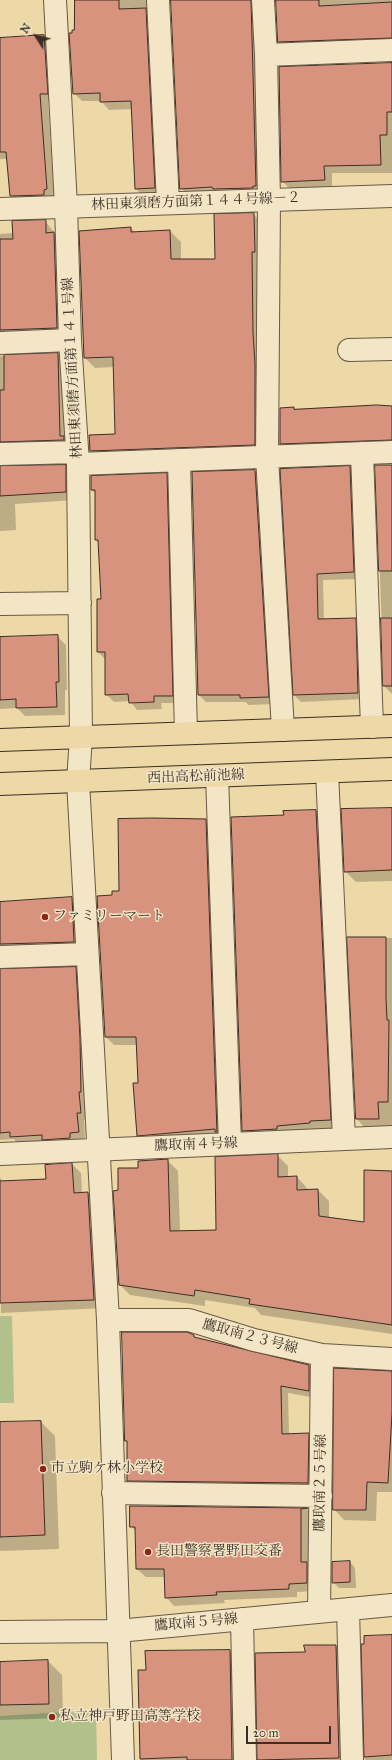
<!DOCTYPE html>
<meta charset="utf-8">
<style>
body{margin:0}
#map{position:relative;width:392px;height:1760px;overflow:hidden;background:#edd8a7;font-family:"IM FELL Great Primer",serif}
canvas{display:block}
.north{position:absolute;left:16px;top:16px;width:40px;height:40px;-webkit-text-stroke:3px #f3e6c6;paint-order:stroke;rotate:306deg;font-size:11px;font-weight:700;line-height:16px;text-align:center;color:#3d2e25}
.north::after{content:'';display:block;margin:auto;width:14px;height:18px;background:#3d2e25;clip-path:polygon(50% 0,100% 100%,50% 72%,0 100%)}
.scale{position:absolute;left:246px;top:1726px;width:85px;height:18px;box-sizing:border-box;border:2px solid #3d2e25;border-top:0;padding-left:5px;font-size:12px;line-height:14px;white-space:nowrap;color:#3d2e25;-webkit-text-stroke:3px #f3e6c6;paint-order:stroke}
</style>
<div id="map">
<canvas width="392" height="1760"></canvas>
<div class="north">N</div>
<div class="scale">20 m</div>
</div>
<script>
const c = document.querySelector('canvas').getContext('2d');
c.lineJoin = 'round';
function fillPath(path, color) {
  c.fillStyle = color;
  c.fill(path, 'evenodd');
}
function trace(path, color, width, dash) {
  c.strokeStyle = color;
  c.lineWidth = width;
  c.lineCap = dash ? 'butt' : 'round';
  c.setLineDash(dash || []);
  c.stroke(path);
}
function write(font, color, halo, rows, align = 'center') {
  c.font = font + ' "IM FELL Great Primer","Noto Serif JP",serif';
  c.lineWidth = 3;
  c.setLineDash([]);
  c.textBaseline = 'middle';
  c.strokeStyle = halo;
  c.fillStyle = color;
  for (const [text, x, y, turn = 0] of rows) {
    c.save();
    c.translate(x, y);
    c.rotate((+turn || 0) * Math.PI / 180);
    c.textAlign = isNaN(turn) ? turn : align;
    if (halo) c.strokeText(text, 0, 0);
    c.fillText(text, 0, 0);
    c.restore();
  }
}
fillPath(new Path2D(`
 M 0,1316 L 12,1316 L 14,1403 L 0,1403 Z
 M 96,1710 L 97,1760 L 0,1760 L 0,1716 Z`), '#b2c08c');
fillPath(new Path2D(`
 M 74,0 L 157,0 L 162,196 L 144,197 L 136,189 L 133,109 L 109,110 L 101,101 L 82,101 L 74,93 L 73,34 L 75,31 Z
 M 172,0 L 262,0 L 264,193 L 189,196 L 181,188 Z
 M 276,0 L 392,0 L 392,45 L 287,50 L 279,42 Z
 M 44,36 L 52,44 L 55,102 L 48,102 L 54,197 L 19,204 L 11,196 L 8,159 L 0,159 L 0,39 Z
 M 392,64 L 392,173 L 332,173 L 332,188 L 290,189 L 282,181 Z
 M 253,214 L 264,225 L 265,455 L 101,461 L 91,451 L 116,435 L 114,367 L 95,368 L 85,358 L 131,228 L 135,233 L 170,231 L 181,242 L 181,260 L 216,260 Z
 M 45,221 L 62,242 L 65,336 L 0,343 L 0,234 L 12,233 L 12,222 Z
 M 58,354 L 67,363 L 68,442 L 0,454 L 0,356 Z
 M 392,406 L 392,447 L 289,451 L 281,443 L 294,408 L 296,410 Z
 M 65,466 L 74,474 L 74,500 L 15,504 L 16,530 L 0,531 L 0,467 Z
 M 376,466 L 392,466 L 392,694 L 384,686 Z
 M 350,467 L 356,474 L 360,579 L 323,580 L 324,620 L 355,619 L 362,626 L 364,699 L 301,702 L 294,695 L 281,470 Z
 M 255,471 L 262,478 L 275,704 L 248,705 L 246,702 L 206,702 L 199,695 Z
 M 166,474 L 174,482 L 180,703 L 161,703 L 162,709 L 137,710 L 130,701 L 114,702 L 106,694 L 106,660 L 98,652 L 98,600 L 102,600 L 99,543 L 96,540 L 96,494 L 92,490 Z
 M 57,636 L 66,645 L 67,690 L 65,690 L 65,715 L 25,716 L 17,708 L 0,709 L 0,637 Z
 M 392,809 L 392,881 L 356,882 L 345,871 Z
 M 316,811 L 325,820 L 339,1128 L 252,1139 L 243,1131 L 285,816 Z
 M 206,820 L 214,828 L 225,1140 L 146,1143 L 137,1135 L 139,1084 L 137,1045 L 114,1045 L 106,1037 L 113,896 Z
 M 72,898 L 79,906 L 81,949 L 0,954 L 0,902 Z
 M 348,938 L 392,938 L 392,1130 L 367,1130 L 357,1119 Z
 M 75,968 L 83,975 L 87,1119 L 84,1120 L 85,1139 L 76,1140 L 77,1145 L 18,1144 L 14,1139 L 0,1140 L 0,970 Z
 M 277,1155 L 288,1166 L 288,1178 L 297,1177 L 307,1188 L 307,1190 L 318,1190 L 329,1201 L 329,1218 L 365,1224 L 392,1172 L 392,1334 L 261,1315 L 255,1308 L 205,1300 L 205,1306 L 130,1295 L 120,1285 L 119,1191 L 140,1169 L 167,1160 L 178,1171 L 180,1232 L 217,1231 Z
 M 72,1164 L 81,1173 L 82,1194 L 88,1193 L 97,1202 L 103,1308 L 1,1313 L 0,1178 L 4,1182 L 47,1180 Z
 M 193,1335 L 197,1339 L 309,1366 L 317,1374 L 316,1398 L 288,1393 L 289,1435 L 308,1434 L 316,1442 L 315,1491 L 136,1488 L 128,1480 L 128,1444 L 126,1441 Z
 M 392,1372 L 392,1492 L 377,1492 L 376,1521 L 344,1520 L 334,1509 Z
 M 41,1422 L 55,1436 L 59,1549 L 0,1551 L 0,1423 Z
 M 131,1507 L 307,1509 L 315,1517 L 309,1517 L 309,1566 L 315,1591 L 297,1592 L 297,1597 L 224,1600 L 225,1603 L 174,1606 L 166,1597 L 165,1577 L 146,1577 L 137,1569 L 136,1531 L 131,1526 Z
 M 350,1562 L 355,1568 L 356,1588 L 339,1588 L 333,1582 Z
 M 392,1635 L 392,1760 L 365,1760 L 362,1645 Z
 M 305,1646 L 336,1646 L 345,1654 L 348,1760 L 258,1760 L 256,1654 L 306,1653 Z
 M 230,1651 L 238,1659 L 241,1760 L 141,1760 L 139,1671 L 147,1671 Z
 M 48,1661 L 62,1675 L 63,1718 L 0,1720 L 0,1663 Z`), '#0003');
const building = new Path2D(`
 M 75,0 L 119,0 L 119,9 L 146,8 L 155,188 L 135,189 L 131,101 L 100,102 L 100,93 L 73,94 L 69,33 L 72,33 L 72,30 L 74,30 Z
 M 171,0 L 251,0 L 256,186 L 253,186 L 253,188 L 213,189 L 212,187 L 180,189 Z
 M 276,0 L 319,0 L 319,6 L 392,2 L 392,38 L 278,42 Z
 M 44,35 L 48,94 L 40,94 L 47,189 L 44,190 L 44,195 L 10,196 L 6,152 L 0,152 L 0,38 Z
 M 392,63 L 392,112 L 387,112 L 387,135 L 380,135 L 381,165 L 324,166 L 325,180 L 281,182 L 279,67 Z
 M 254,213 L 255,252 L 252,252 L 253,333 L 255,364 L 255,445 L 90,451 L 89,435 L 115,434 L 113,357 L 84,358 L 79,231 L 131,227 L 131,232 L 170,230 L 171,259 L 215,259 L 214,214 Z
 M 46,220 L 46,233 L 54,232 L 57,328 L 0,330 L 0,239 L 13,239 L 12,221 Z
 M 58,353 L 60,436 L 64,436 L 64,440 L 0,442 L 0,390 L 4,390 L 4,355 Z
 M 377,405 L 392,406 L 392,440 L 280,444 L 280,408 L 294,407 L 294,409 Z
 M 66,465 L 66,492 L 0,496 L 0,466 Z
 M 375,465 L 392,465 L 392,571 L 379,571 Z
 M 350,466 L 354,572 L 317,574 L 318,619 L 356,618 L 358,693 L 293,695 L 280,469 Z
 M 255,470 L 269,697 L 240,698 L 240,695 L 198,695 L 192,472 Z
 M 167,473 L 173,696 L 154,696 L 154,702 L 129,703 L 128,694 L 105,695 L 105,652 L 97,652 L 97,599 L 101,599 L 98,540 L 95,540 L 95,490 L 91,490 L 91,476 Z
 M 381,618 L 392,618 L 392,686 L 383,686 Z
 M 58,635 L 59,682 L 56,682 L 57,707 L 16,708 L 16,699 L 0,700 L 0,637 Z
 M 392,808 L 392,870 L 344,872 L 341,809 Z
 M 316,810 L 331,1120 L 310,1121 L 310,1123 L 277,1126 L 277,1129 L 242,1131 L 231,817 L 284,815 L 283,811 Z
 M 152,818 L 206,819 L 217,1132 L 215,1132 L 215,1129 L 137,1136 L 133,1083 L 138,1083 L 136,1037 L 105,1037 L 97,896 L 112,895 L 112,891 L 119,891 L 118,819 Z
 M 72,897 L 74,942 L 0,944 L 0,902 Z
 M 347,937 L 386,937 L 386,998 L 387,1020 L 389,1020 L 388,1102 L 378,1102 L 379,1119 L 356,1119 Z
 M 76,967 L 80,1038 L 81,1092 L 79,1092 L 81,1113 L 77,1113 L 79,1132 L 70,1133 L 70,1138 L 42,1140 L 42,1135 L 10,1137 L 10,1132 L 0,1133 L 0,969 Z
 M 278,1154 L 278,1177 L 297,1176 L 297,1190 L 318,1189 L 319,1216 L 364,1222 L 364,1170 L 392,1171 L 392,1325 L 249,1304 L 250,1299 L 195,1290 L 194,1296 L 119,1285 L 113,1191 L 118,1190 L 118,1168 L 138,1168 L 138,1161 L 168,1159 L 170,1231 L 216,1230 L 215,1157 Z
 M 72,1163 L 74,1193 L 88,1192 L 94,1300 L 0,1303 L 0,1181 L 46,1179 L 45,1165 Z
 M 122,1332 L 187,1332 L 194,1335 L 194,1337 L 309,1365 L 309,1391 L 281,1386 L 282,1434 L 309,1433 L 308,1483 L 127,1481 L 127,1441 L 125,1441 Z
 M 334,1368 L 392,1371 L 392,1413 L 388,1483 L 367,1482 L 366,1510 L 333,1510 Z
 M 41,1421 L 45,1535 L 0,1537 L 0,1422 Z
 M 130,1506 L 308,1508 L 301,1509 L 301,1562 L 307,1562 L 307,1583 L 289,1584 L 289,1589 L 216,1592 L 217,1595 L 165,1598 L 164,1569 L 136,1569 L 135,1527 L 130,1527 Z
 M 350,1561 L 350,1582 L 332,1583 L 332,1562 Z
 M 392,1635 L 392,1755 L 364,1757 L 361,1644 L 364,1644 L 364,1636 Z
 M 304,1645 L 336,1645 L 339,1758 L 257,1760 L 255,1653 L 305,1652 Z
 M 230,1650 L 232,1760 L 187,1760 L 187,1757 L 140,1759 L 138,1670 L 146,1670 L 145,1651 Z
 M 48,1660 L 49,1704 L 0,1705 L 0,1662 Z`);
fillPath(building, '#d8937f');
trace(building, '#3d2e25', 1);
const minor = new Path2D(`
 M 55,0 L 66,206 L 70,340 L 78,464 L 81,737 L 78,781 L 108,1320 L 123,1760
 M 158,0 L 168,203
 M 263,0 L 266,55 L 269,200 L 267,457 L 283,730
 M 266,55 L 392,50
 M 0,209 L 392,196
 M 0,343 L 70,340
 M 349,350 L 392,349
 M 362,453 L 372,727
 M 0,454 L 77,452
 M 179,460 L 186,733
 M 78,464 L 392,452
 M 0,604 L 80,603
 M 327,772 L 344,1139
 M 217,776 L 230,1144
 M 0,957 L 87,954
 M 0,1154 L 392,1137
 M 108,1320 L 189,1320 L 254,1340 L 322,1355 L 392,1359
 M 113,1493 L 321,1496
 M 348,1609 L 352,1760
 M 319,1612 L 322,1355
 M 242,1619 L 245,1760
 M 0,1632 L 118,1631 L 392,1605`);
const major = new Path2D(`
 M 0,740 L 392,726
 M 0,784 L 392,769`);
trace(minor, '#695846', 24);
trace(major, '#3d2e25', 24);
trace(minor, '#f3e6c6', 22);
trace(major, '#edd8a7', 22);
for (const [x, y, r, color] of [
 [45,917,4,"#8f2418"],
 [43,1469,4,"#8f2418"],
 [148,1552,4,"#8f2418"],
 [52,1717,4,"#8f2418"]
]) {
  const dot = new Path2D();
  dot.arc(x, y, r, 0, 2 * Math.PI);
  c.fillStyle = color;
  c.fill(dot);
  trace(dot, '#f3e6c6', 1.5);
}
write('14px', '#3d2e25', '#f3e6c6', [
 ["林田東須磨方面第１４４号線－２",196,202,-2],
 ["林田東須磨方面第１４１号線",73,368,-93],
 ["西出高松前池線",196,777,-2],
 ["鷹取南４号線",196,1145,-2],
 ["鷹取南２３号線",250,1337,15],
 ["鷹取南２５号線",321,1483,-89],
 ["鷹取南５号線",196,1623,-5]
]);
write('14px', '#3d2e25', '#f3e6c6', [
 ["ファミリーマート",53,917],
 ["市立駒ケ林小学校",51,1469],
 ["長田警察署野田交番",156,1552],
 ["私立神戸野田高等学校",60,1717]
], 'left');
</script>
